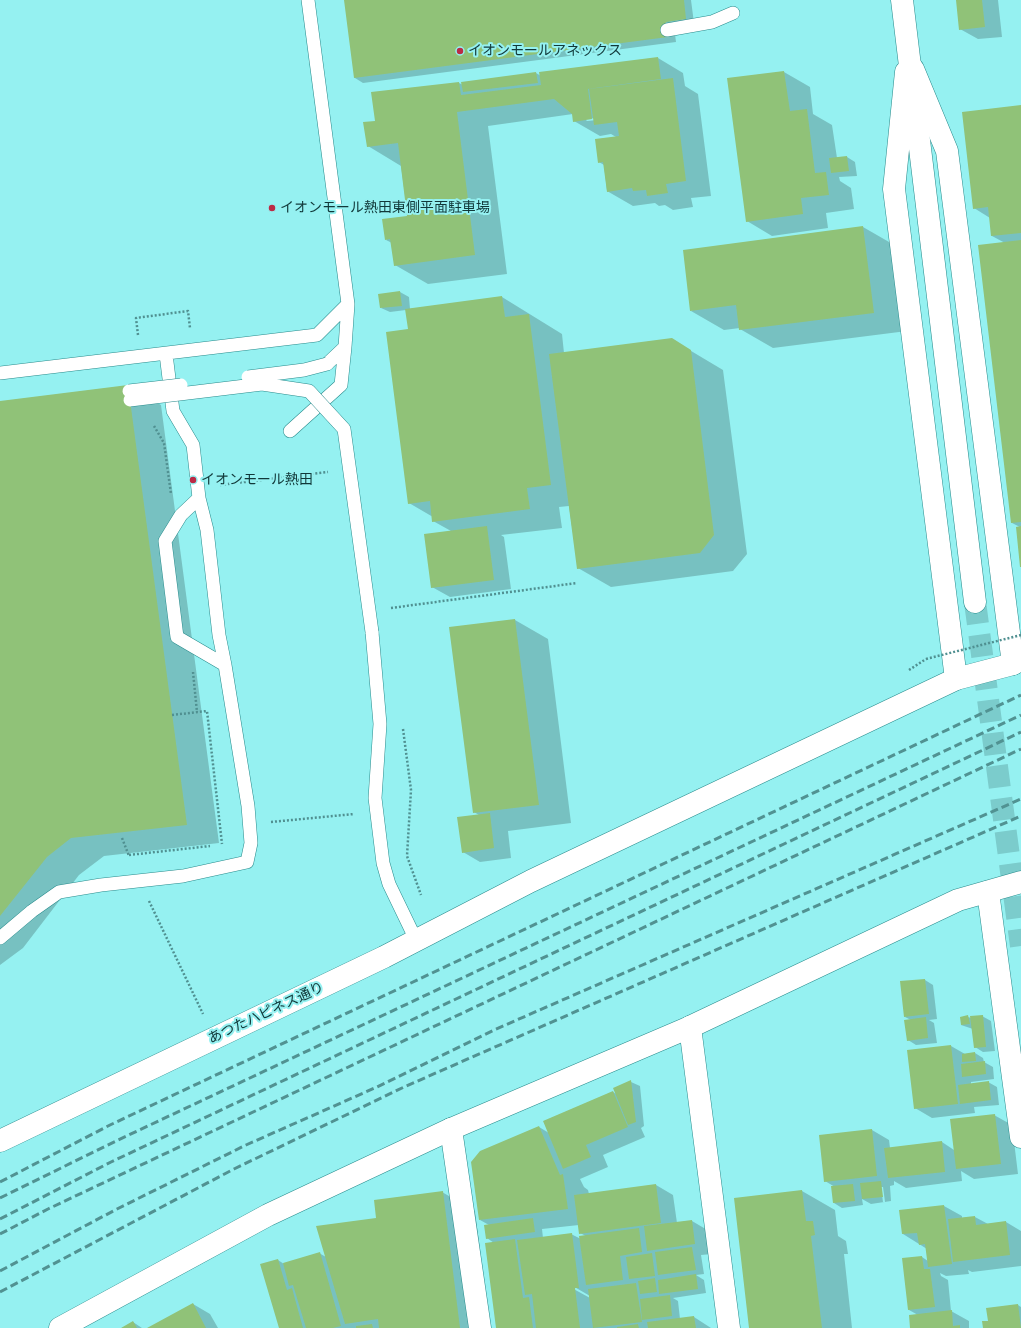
<!DOCTYPE html>
<meta charset="utf-8">
<style>
body{margin:0}
canvas{display:block;background:#95f1f1}
</style>
<canvas width="1021" height="1328"></canvas>
<script>
const c = document.querySelector('canvas').getContext('2d');
c.lineJoin = 'round';
function fillPath(path, color) {
  c.fillStyle = color;
  c.fill(path, 'evenodd');
}
function trace(path, color, width, dash) {
  c.strokeStyle = color;
  c.lineWidth = width;
  c.lineCap = dash ? 'butt' : 'round';
  c.setLineDash(dash || []);
  c.stroke(path);
}
function write(font, color, halo, rows, align = 'center') {
  c.font = font + ' Quicksand,"Noto Sans JP",sans-serif';
  c.lineWidth = 4;
  c.setLineDash([]);
  c.textBaseline = 'middle';
  c.strokeStyle = halo;
  c.fillStyle = color;
  for (const [text, x, y, turn = 0] of rows) {
    c.save();
    c.translate(x, y);
    c.rotate((+turn || 0) * Math.PI / 180);
    c.textAlign = isNaN(turn) ? turn : align;
    if (halo) c.strokeText(text, 0, 0);
    c.fillText(text, 0, 0);
    c.restore();
  }
}
fillPath(new Path2D(`
 M 345,0 L 691,0 L 694,23 L 674,26 L 676,42 L 363,83 L 355,78 Z
 M 957,0 L 998,0 L 1002,37 L 978,39 L 960,29 Z
 M 658,58 L 683,73 L 685,86 L 698,94 L 711,196 L 691,198 L 693,207 L 673,210 L 665,205 L 659,206 L 655,203 L 633,206 L 607,191 L 604,165 L 599,162 L 616,137 L 611,134 L 600,136 L 574,121 L 573,114 L 488,126 L 507,274 L 428,284 L 395,265 L 392,243 L 386,240 L 408,217 L 401,166 L 368,146 L 376,122 L 459,83 L 463,85 L 536,73 L 541,76 ZM 597,118 L 597,120 L 587,121 L 585,119 Z
 M 784,72 L 810,87 L 813,114 L 832,125 L 837,158 L 847,157 L 855,162 L 857,176 L 839,177 L 840,181 L 851,188 L 854,209 L 826,213 L 828,228 L 772,236 L 747,221 L 728,79 Z
 M 1021,106 L 1021,567 L 1017,528 L 1020,527 L 1012,523 L 1005,243 L 992,236 L 990,218 L 974,208 Z
 M 863,227 L 896,246 L 907,331 L 773,348 L 740,329 L 740,328 L 724,330 L 691,311 Z
 M 400,292 L 409,297 L 410,309 L 502,297 L 562,334 L 564,353 L 671,339 L 723,370 L 747,554 L 733,571 L 611,587 L 578,568 L 569,506 L 559,507 L 562,528 L 501,535 L 504,537 L 511,589 L 450,597 L 432,587 L 451,531 L 433,521 L 433,517 L 409,503 L 409,330 L 406,310 L 390,312 L 381,308 Z
 M 128,386 L 161,405 L 219,843 L 104,856 L 79,875 L 23,948 L 0,965 L 0,402 Z
 M 515,620 L 548,639 L 571,823 L 508,831 L 511,858 L 480,862 L 463,852 L 479,815 L 474,812 Z
 M 925,980 L 933,985 L 937,1019 L 929,1020 L 934,1023 L 937,1043 L 916,1045 L 908,1040 L 911,1020 L 905,1017 Z
 M 982,1016 L 991,1021 L 995,1051 L 983,1052 L 975,1047 L 973,1029 L 961,1025 L 968,1017 L 971,1018 Z
 M 951,1046 L 965,1054 L 975,1053 L 983,1058 L 984,1062 L 993,1067 L 994,1079 L 971,1082 L 971,1084 L 988,1082 L 997,1087 L 999,1105 L 974,1107 L 975,1113 L 932,1118 L 915,1108 Z
 M 631,1082 L 640,1086 L 644,1126 L 641,1128 L 645,1137 L 603,1155 L 608,1167 L 580,1179 L 584,1187 L 588,1190 L 589,1194 L 656,1185 L 673,1195 L 677,1223 L 692,1221 L 709,1231 L 712,1254 L 701,1255 L 704,1274 L 696,1275 L 704,1280 L 706,1293 L 673,1298 L 678,1301 L 680,1319 L 694,1317 L 711,1328 L 497,1328 L 494,1243 L 487,1238 L 489,1225 L 480,1220 L 539,1127 L 549,1133 L 613,1092 L 616,1094 L 614,1089 ZM 579,1225 L 580,1233 L 586,1236 L 581,1239 L 571,1234 L 543,1238 L 542,1229 ZM 571,1285 L 590,1296 L 590,1298 L 570,1287 Z
 M 994,1115 L 1012,1125 L 1018,1174 L 974,1179 L 961,1171 L 962,1181 L 906,1188 L 894,1181 L 894,1185 L 890,1186 L 891,1201 L 871,1204 L 862,1199 L 863,1205 L 842,1208 L 834,1203 L 835,1187 L 825,1181 L 872,1130 L 889,1140 L 890,1148 L 942,1142 L 954,1150 ZM 881,1187 L 883,1187 L 885,1202 L 883,1202 Z
 M 802,1191 L 835,1210 L 838,1236 L 846,1241 L 848,1254 L 844,1254 L 852,1328 L 750,1328 Z
 M 442,1192 L 475,1211 L 490,1328 L 280,1328 L 278,1260 L 284,1264 L 319,1253 L 326,1257 L 377,1219 Z
 M 944,1206 L 962,1216 L 962,1218 L 975,1217 L 988,1224 L 1006,1222 L 1021,1231 L 1021,1266 L 972,1272 L 968,1270 L 969,1274 L 946,1276 L 940,1273 L 941,1276 L 948,1280 L 951,1311 L 969,1321 L 969,1328 L 911,1328 L 918,1315 L 909,1310 L 922,1257 L 928,1261 L 927,1249 L 903,1234 L 900,1211 Z
 M 193,1304 L 210,1314 L 218,1328 L 149,1328 Z
 M 1018,1305 L 1021,1307 L 1021,1328 L 984,1328 L 989,1322 L 987,1309 Z
 M 133,1322 L 142,1328 L 123,1328 Z`), '#0003');
fillPath(new Path2D(`
 M 344,0 L 684,0 L 686,19 L 666,22 L 668,37 L 354,78 Z
 M 956,0 L 982,0 L 985,27 L 959,30 Z
 M 658,57 L 661,79 L 588,89 L 592,119 L 573,122 L 572,114 L 554,99 L 457,112 L 475,255 L 394,266 L 390,239 L 385,240 L 382,219 L 407,216 L 398,143 L 367,147 L 363,122 L 375,121 L 371,92 L 459,82 L 461,95 L 541,85 L 539,72 Z
 M 784,71 L 790,111 L 807,109 L 815,173 L 826,172 L 829,195 L 801,198 L 803,214 L 746,222 L 727,78 Z
 M 536,72 L 538,83 L 463,92 L 461,82 Z
 M 673,78 L 686,181 L 666,184 L 668,193 L 647,196 L 646,190 L 633,191 L 632,188 L 607,192 L 603,162 L 598,163 L 595,139 L 619,136 L 617,122 L 594,125 L 589,89 Z
 M 1021,105 L 1021,233 L 991,236 L 988,207 L 973,209 L 962,112 Z
 M 847,156 L 849,171 L 831,173 L 829,158 Z
 M 863,226 L 874,313 L 739,330 L 736,305 L 690,311 L 683,250 Z
 M 1021,240 L 1021,522 L 1011,523 L 978,245 Z
 M 400,291 L 402,306 L 380,308 L 378,294 Z
 M 502,296 L 505,317 L 529,314 L 551,485 L 527,488 L 530,509 L 432,522 L 430,501 L 408,504 L 386,332 L 408,329 L 405,309 Z
 M 672,338 L 691,350 L 714,535 L 700,553 L 577,569 L 549,354 Z
 M 128,385 L 187,825 L 71,838 L 47,857 L 0,916 L 0,401 Z
 M 487,526 L 494,580 L 431,588 L 424,534 Z
 M 1021,526 L 1021,567 L 1020,567 L 1016,527 Z
 M 515,619 L 539,805 L 473,813 L 449,627 Z
 M 490,813 L 494,848 L 462,853 L 457,817 Z
 M 925,979 L 929,1014 L 904,1017 L 900,981 Z
 M 968,1015 L 970,1024 L 961,1025 L 960,1017 Z
 M 983,1015 L 986,1047 L 974,1048 L 970,1016 Z
 M 926,1017 L 928,1038 L 907,1041 L 904,1020 Z
 M 951,1045 L 958,1104 L 914,1109 L 907,1050 Z
 M 975,1052 L 976,1061 L 962,1062 L 962,1054 Z
 M 985,1061 L 986,1074 L 962,1077 L 961,1064 Z
 M 631,1080 L 636,1122 L 628,1125 L 613,1088 Z
 M 989,1081 L 991,1100 L 960,1104 L 958,1085 Z
 M 613,1091 L 628,1127 L 586,1145 L 591,1157 L 563,1169 L 543,1121 Z
 M 995,1114 L 1001,1164 L 956,1169 L 950,1119 Z
 M 539,1126 L 560,1175 L 563,1174 L 568,1209 L 479,1220 L 471,1162 L 480,1151 Z
 M 872,1129 L 877,1176 L 824,1182 L 819,1135 Z
 M 942,1141 L 945,1172 L 888,1178 L 884,1148 Z
 M 881,1181 L 883,1197 L 862,1199 L 860,1183 Z
 M 656,1184 L 661,1223 L 579,1234 L 574,1195 Z
 M 853,1184 L 855,1201 L 833,1203 L 831,1186 Z
 M 802,1190 L 806,1221 L 813,1221 L 815,1235 L 811,1236 L 822,1328 L 749,1328 L 734,1198 Z
 M 443,1191 L 460,1328 L 379,1328 L 378,1319 L 345,1324 L 316,1226 L 376,1218 L 374,1200 Z
 M 944,1205 L 952,1264 L 928,1267 L 925,1244 L 919,1245 L 917,1233 L 902,1234 L 899,1210 Z
 M 975,1216 L 976,1225 L 1006,1221 L 1010,1255 L 953,1262 L 948,1219 Z
 M 533,1218 L 535,1232 L 486,1239 L 484,1225 Z
 M 692,1220 L 695,1244 L 647,1251 L 644,1226 Z
 M 639,1228 L 642,1252 L 620,1256 L 623,1280 L 586,1285 L 579,1236 Z
 M 572,1233 L 579,1288 L 575,1288 L 580,1328 L 536,1328 L 532,1294 L 525,1295 L 517,1240 Z
 M 515,1239 L 523,1298 L 529,1297 L 533,1328 L 496,1328 L 485,1243 Z
 M 692,1247 L 696,1270 L 658,1275 L 655,1252 Z
 M 320,1252 L 341,1326 L 333,1328 L 306,1328 L 293,1285 L 289,1286 L 283,1263 Z
 M 652,1253 L 655,1276 L 629,1279 L 626,1257 Z
 M 922,1256 L 924,1269 L 930,1269 L 935,1307 L 908,1310 L 902,1258 Z
 M 278,1259 L 287,1290 L 292,1288 L 303,1328 L 279,1328 L 260,1264 Z
 M 696,1274 L 698,1289 L 659,1294 L 658,1280 Z
 M 655,1278 L 657,1292 L 640,1294 L 638,1281 Z
 M 636,1283 L 642,1322 L 593,1328 L 588,1289 Z
 M 670,1295 L 672,1316 L 642,1320 L 640,1299 Z
 M 193,1303 L 206,1328 L 147,1328 Z
 M 1018,1304 L 1021,1328 L 983,1328 L 982,1321 L 988,1321 L 986,1308 Z
 M 952,1310 L 953,1326 L 960,1325 L 960,1328 L 910,1328 L 909,1315 Z
 M 694,1316 L 696,1328 L 648,1328 L 647,1322 Z
 M 133,1321 L 137,1328 L 121,1328 Z
 M 372,1324 L 373,1328 L 356,1328 L 356,1326 Z
 M 638,1324 L 639,1328 L 617,1328 L 617,1327 Z`), '#90c278');
trace(new Path2D(`
 M 975,602 L 1021,946`), '#7bcccc', 22, [22, 11]);
const lane = new Path2D(`
 M 667,30 L 712,22 L 733,13
 M 327,364 L 345,347 L 348,304
 M 0,373 L 317,335 L 348,304 L 308,0
 M 290,431 L 341,385 L 345,347
 M 199,498 L 181,515 L 165,541 L 177,637 L 225,665
 M 372,632 L 380,724 L 375,798 L 383,863 L 389,884 L 416,940
 M 0,938 L 32,911 L 59,892 L 101,885 L 183,876 L 247,862 L 251,843 L 248,806 L 225,665 L 219,635 L 207,530 L 199,498 L 193,445 L 173,411 L 166,354`);
const street = new Path2D(`
 M 913,69 L 947,151 L 1013,664
 M 906,72 L 894,189 L 956,679
 M 988,892 L 1021,1137
 M 690,1027 L 729,1328
 M 451,1129 L 480,1328`);
const secondary = new Path2D(`
 M 902,0 L 975,602
 M 0,1141 L 384,957 L 531,881 L 956,679 L 1013,664 L 1021,660
 M 60,1328 L 268,1215 L 451,1129 L 690,1027 L 958,900 L 1021,882`);
trace(lane, '#288b8c', 14);
trace(street, '#288b8c', 23);
trace(secondary, '#288b8c', 23);
trace(new Path2D(`
 M 138,335 L 136,318 L 188,311 L 190,328
 M 154,426 L 164,443 L 171,494
 M 220,485 L 328,472
 M 391,608 L 577,583
 M 909,670 L 926,659
 M 193,672 L 197,712
 M 172,715 L 207,711 L 222,844
 M 403,729 L 411,790 L 407,856 L 421,895
 M 271,822 L 354,814
 M 122,838 L 129,856
 M 129,855 L 210,846
 M 149,901 L 203,1014`), '#509091', 2.5, [2, 2]);
trace(lane, '#fff', 13);
trace(street, '#fff', 22);
trace(secondary, '#fff', 22);
trace(new Path2D(`
 M 0,1182 L 110,1125 L 1021,695
 M 0,1198 L 116,1141 L 1021,715
 M 0,1219 L 111,1162 L 1021,732
 M 0,1234 L 48,1209 L 1021,749
 M 0,1271 L 117,1209 L 246,1145 L 377,1087 L 494,1030 L 1021,799
 M 0,1292 L 234,1169 L 404,1087 L 1021,816`), '#519292', 3, [8, 4]);
const laneBridge = new Path2D(`
 M 248,377 L 304,370 L 327,364
 M 129,391 L 181,385
 M 130,400 L 262,384 L 309,391 L 344,429 L 372,632`);
trace(laneBridge, '#288b8c', 14, []);
trace(new Path2D(`
 M 926,659 L 1021,635`), '#509091', 2.5, [2, 2]);
trace(laneBridge, '#fff', 13);
for (const [x, y, r, color] of [
 [460,51,4,"#bb2a45"],
 [272,208,4,"#bb2a45"],
 [193,480,4,"#bb2a45"]
]) {
  const dot = new Path2D();
  dot.arc(x, y, r, 0, 2 * Math.PI);
  c.fillStyle = color;
  c.fill(dot);
  trace(dot, '#95f1f1', 1.5);
}
write('14px', '#113839', '#95f1f1', [
 ["イオンモールアネックス",468,51],
 ["イオンモール熱田東側平面駐車場",280,208],
 ["イオンモール熱田",201,480]
], 'left');
write('14px', '#113839', '#95f1f1', [
 ["あつたハピネス通り",266,1013,-25]
]);
</script>
